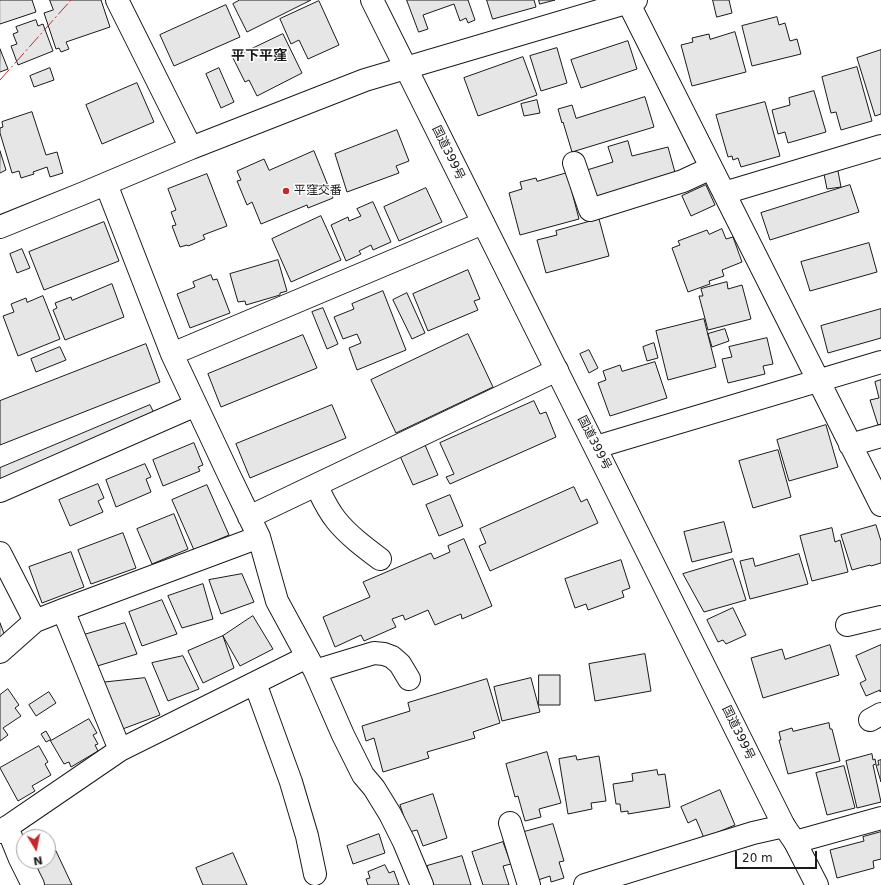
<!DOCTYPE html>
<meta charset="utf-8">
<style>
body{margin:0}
#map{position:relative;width:881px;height:885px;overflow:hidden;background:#fff;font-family:"DejaVu Sans",sans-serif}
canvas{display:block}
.north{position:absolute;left:16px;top:829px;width:40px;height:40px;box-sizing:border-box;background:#fff;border:1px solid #a3a3a3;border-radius:50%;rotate:170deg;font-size:11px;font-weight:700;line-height:16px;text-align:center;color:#1a1a1a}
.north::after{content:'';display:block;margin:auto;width:14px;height:18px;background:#c62828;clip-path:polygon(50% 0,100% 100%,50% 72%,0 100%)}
.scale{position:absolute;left:735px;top:851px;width:82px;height:18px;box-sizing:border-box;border:2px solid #1a1a1a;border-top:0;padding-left:5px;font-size:12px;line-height:14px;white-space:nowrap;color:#1a1a1a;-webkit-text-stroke:3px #fff;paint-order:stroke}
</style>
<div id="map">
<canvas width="881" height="885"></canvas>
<div class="north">N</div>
<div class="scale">20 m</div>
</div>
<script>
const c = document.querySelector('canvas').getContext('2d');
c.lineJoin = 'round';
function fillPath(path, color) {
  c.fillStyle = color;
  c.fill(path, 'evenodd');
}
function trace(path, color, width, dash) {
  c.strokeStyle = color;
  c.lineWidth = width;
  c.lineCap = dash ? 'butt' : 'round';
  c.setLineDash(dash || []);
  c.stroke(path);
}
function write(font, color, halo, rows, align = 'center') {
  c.font = font + ' "DejaVu Sans","Noto Sans JP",sans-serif';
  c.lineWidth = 3;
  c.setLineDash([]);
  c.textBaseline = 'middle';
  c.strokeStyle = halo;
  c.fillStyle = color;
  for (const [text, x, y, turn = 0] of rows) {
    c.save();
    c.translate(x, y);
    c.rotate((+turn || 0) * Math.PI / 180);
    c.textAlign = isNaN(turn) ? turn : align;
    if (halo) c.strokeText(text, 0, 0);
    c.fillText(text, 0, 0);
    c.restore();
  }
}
const building = new Path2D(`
 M 0,0 L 32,0 L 36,12 L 0,24 Z
 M 50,0 L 101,0 L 110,27 L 66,42 L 69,49 L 61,52 L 59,48 L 56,49 L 44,13 L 53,10 Z
 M 240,0 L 311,0 L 247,32 L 233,4 Z
 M 407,0 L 468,0 L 475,20 L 468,23 L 466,18 L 460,21 L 454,4 L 423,15 L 428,29 L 419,32 Z
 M 487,0 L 534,0 L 536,7 L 493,19 Z
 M 539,0 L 555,0 L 540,4 Z
 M 713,0 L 729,0 L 732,13 L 717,17 Z
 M 319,1 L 339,45 L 308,59 L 299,40 L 291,44 L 280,19 Z
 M 226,5 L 240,37 L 174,66 L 160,35 Z
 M 777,17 L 779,25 L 785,23 L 790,41 L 797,39 L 801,54 L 752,66 L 742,26 Z
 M 36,20 L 38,26 L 43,24 L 53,51 L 18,65 L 11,46 L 17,44 L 13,34 L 18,32 L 16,27 Z
 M 735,32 L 746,72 L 692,86 L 681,45 L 693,42 L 692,38 L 709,34 L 710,39 Z
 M 283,34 L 302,73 L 257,96 L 249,80 L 245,82 L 233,58 Z
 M 628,41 L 637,69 L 581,88 L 571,60 Z
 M 557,48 L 567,83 L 541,91 L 530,56 Z
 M 0,49 L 8,69 L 0,72 Z
 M 881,50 L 881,114 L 875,116 L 857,58 Z
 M 523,57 L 537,95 L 478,116 L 464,78 Z
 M 857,67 L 872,121 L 841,130 L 836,112 L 831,113 L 822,77 Z
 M 50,68 L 54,80 L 34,87 L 30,76 Z
 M 219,68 L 234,102 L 221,108 L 206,74 Z
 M 137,83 L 154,122 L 102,144 L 86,105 Z
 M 814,91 L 826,132 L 788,143 L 785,132 L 778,134 L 772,110 L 790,105 L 789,98 Z
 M 645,97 L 654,127 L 572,152 L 563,122 L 562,123 L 558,109 L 572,105 L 576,118 Z
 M 537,100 L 540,113 L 524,116 L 521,104 Z
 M 765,102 L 780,156 L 741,167 L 738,158 L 733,160 L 732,156 L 728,157 L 716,115 Z
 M 32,112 L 46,155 L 57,152 L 63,173 L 50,177 L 47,167 L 33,172 L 34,174 L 21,178 L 19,171 L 12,173 L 0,133 L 0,128 L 3,127 L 2,122 Z
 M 397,130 L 409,161 L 396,166 L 399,173 L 347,192 L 335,154 Z
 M 628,141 L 632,156 L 668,147 L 676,176 L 595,197 L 587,170 L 613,162 L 608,147 Z
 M 0,151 L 6,170 L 0,173 Z
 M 314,151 L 333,198 L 308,208 L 307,205 L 261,224 L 252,202 L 247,205 L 237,181 L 241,180 L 237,171 L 264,159 L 269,170 Z
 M 838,171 L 841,187 L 827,189 L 824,174 Z
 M 567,173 L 579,219 L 520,235 L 509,193 L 522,189 L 520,182 L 536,178 L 537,181 Z
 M 207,174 L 227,226 L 203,235 L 205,239 L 188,246 L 187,245 L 180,247 L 172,226 L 176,225 L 171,212 L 176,210 L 168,189 Z
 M 706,185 L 715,205 L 691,216 L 682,196 Z
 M 850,185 L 859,212 L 770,240 L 761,213 Z
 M 426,188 L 442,222 L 399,241 L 384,207 Z
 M 373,202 L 391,242 L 373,250 L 371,245 L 359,251 L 361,254 L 346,261 L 331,225 L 348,217 L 349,221 L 361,216 L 357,209 Z
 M 321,216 L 341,260 L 291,282 L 272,239 Z
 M 599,219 L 609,256 L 546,273 L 537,240 L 557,235 L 556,231 Z
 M 104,222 L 119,261 L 44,290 L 29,252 Z
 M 722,229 L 726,239 L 733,237 L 742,262 L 722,270 L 724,276 L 709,281 L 710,284 L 688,292 L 672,248 L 680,245 L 678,241 L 707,230 L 709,234 Z
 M 869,243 L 877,272 L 810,291 L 801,262 Z
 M 22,249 L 30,268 L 17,273 L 10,254 Z
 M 278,260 L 287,291 L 280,293 L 280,295 L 246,305 L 245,301 L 238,302 L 230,274 Z
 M 468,270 L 480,299 L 474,301 L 478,310 L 428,331 L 413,294 Z
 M 211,275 L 213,280 L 217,279 L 230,313 L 190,328 L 177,294 L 195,287 L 193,282 Z
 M 727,282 L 728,289 L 742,285 L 751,319 L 708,330 L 699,296 L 703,296 L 701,289 Z
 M 112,284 L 124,317 L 65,340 L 53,310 L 57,308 L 55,303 L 71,297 L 72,300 Z
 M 383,291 L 406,350 L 357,370 L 349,348 L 361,343 L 357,334 L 343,339 L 334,317 L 354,309 L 352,304 Z
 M 407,293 L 425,333 L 412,339 L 393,300 Z
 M 43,296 L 60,339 L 18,356 L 3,316 L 14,312 L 11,304 L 26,298 L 27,302 Z
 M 323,308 L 338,344 L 327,349 L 312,312 Z
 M 881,309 L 881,338 L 828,353 L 821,326 Z
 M 704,319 L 716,367 L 668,380 L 656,331 Z
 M 725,329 L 729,341 L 712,347 L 708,334 Z
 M 468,334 L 493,387 L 396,433 L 371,380 Z
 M 303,335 L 317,368 L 221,407 L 208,374 Z
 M 767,338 L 773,364 L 763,366 L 765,374 L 728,383 L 722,359 L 732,357 L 729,347 Z
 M 654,343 L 658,358 L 647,361 L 643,347 Z
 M 146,344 L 160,382 L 0,445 L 0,401 Z
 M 60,347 L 66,360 L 36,372 L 31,359 Z
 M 589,350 L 598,368 L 589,373 L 580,354 Z
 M 655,362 L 667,398 L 610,416 L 598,383 L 606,380 L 603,371 L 620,365 L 622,371 Z
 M 881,380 L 881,424 L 878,425 L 870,400 L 879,398 L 875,382 Z
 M 534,401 L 540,414 L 546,412 L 556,437 L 450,484 L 446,477 L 454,474 L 440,443 Z
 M 150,405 L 154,413 L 0,479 L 0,468 Z
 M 332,405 L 346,438 L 250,478 L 236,444 Z
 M 826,425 L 838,467 L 789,481 L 777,440 Z
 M 194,443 L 203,465 L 198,467 L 200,471 L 163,486 L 153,460 Z
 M 425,445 L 438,475 L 413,485 L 400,456 Z
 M 778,450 L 791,497 L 753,508 L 739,461 Z
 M 145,464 L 151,477 L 146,479 L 151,492 L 116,507 L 106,480 Z
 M 98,484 L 104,498 L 98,501 L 103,512 L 70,526 L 59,500 Z
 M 207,485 L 229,535 L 194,550 L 172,500 Z
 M 574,487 L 581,502 L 587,499 L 598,523 L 490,571 L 479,546 L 486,543 L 480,529 Z
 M 450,495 L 463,526 L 439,536 L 426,505 Z
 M 174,514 L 188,549 L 152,564 L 137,529 Z
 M 724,522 L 732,552 L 692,562 L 684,532 Z
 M 876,525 L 881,541 L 881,563 L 871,566 L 870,565 L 852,570 L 841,535 Z
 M 832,528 L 835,542 L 840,540 L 848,572 L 812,581 L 800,536 Z
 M 123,533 L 136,568 L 91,584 L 78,550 Z
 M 464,539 L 492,606 L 462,619 L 461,614 L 435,625 L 428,610 L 405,620 L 403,615 L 392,619 L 396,627 L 364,641 L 361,635 L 335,647 L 323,617 L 370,597 L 363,582 L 431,553 L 434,559 L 450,552 L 448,546 Z
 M 71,552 L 84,587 L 42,603 L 29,567 Z
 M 799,554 L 808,584 L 750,599 L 740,561 L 753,558 L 755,566 Z
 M 733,559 L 746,600 L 704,612 L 683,574 Z
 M 621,560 L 630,588 L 622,591 L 624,597 L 588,610 L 586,604 L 575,608 L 565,579 Z
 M 242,574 L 254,602 L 221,614 L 209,580 Z
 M 203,584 L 213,619 L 182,628 L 168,596 Z
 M 162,600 L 177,634 L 142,646 L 129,612 Z
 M 733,608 L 746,635 L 726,644 L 723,640 L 718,642 L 707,620 Z
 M 253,616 L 273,649 L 240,666 L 223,636 Z
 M 0,623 L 5,636 L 0,638 Z
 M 125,623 L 137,654 L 94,667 L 80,636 Z
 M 223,636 L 234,668 L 203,683 L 188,651 Z
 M 830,645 L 839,675 L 763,698 L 751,658 L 782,649 L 785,659 Z
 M 881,645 L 881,691 L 880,692 L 880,690 L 866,696 L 860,683 L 866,680 L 856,656 Z
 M 645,654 L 651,691 L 595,701 L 589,664 Z
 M 183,656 L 199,689 L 168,701 L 152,663 Z
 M 539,675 L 560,675 L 560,705 L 539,705 Z
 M 145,678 L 160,715 L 120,730 L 99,683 Z
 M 531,678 L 540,712 L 502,721 L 494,687 Z
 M 487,679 L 500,723 L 473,732 L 475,738 L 427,752 L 429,758 L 383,772 L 374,738 L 366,741 L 362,726 L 410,711 L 408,703 Z
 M 8,689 L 19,705 L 15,708 L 21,716 L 3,728 L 8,735 L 0,741 L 0,695 Z
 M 49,692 L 56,703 L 36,716 L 29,705 Z
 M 89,719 L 97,733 L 93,735 L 98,744 L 95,745 L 98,751 L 71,767 L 69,762 L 64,764 L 50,740 L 46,742 L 41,734 L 46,731 L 51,740 Z
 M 829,723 L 830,729 L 832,729 L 840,761 L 788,774 L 779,740 L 781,740 L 779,732 L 792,728 L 793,731 Z
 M 39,746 L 48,762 L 45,764 L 51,775 L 32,786 L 35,791 L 18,801 L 0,768 Z
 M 547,752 L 561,803 L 539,809 L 541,817 L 525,821 L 518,796 L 515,797 L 506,764 Z
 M 872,754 L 873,760 L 875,759 L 876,764 L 873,765 L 881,802 L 857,808 L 846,761 Z
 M 576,756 L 577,760 L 599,756 L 606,801 L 591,803 L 592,809 L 568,814 L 559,759 Z
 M 881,760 L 881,782 L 876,765 L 879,765 L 878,761 Z
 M 844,766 L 855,808 L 827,815 L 816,773 Z
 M 657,770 L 658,775 L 665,774 L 670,807 L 628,814 L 628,811 L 621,812 L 620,804 L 616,804 L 613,784 L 633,781 L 632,774 Z
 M 720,790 L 735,825 L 704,838 L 696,819 L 688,823 L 681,807 Z
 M 433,794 L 447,838 L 423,846 L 417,830 L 409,832 L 400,805 Z
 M 553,824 L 564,861 L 559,862 L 564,878 L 551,882 L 550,876 L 538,880 L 524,832 Z
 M 881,832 L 881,859 L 873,861 L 874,868 L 837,878 L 830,850 L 864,841 L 863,837 Z
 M 379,834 L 385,853 L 353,864 L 347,846 Z
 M 503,842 L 511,864 L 503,866 L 509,885 L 483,885 L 472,852 Z
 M 56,851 L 72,885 L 44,885 L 33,862 L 36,861 L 48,861 L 48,855 Z
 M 233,853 L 247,885 L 203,885 L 196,868 Z
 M 462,856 L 471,885 L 433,885 L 427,866 Z
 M 385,865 L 389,873 L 394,871 L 399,885 L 368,885 L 366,879 L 370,878 L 368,872 Z`);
fillPath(building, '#e6e6e6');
trace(building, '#1a1a1a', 1);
const minor = new Path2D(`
 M 117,0 L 191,148
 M 627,0 L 881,505
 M 574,163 L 590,210 L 683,181 L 711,168
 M 106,184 L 172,354 L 229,475 L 259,537 L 277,601 L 315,671 L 343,735 L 363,775 L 374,788 L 390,814 L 404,842 L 422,885
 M 724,193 L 881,146
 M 0,227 L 84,193 L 191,148 L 365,80 L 636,0
 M 172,354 L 483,223
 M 850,445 L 881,436
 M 596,447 L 881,362
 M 316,485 C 322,497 327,509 336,520 C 348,535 364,547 380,559
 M 0,491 L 196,405
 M 249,517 L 557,370
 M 0,553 L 35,621 L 63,610 L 259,537
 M 63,610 L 120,750
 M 847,625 L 881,617
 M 0,652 L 35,621
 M 315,671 L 374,653 L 384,654 L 392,657 L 400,664 L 409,679
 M 255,683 L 291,782 L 307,836 L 315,874
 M 870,720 L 881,714
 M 510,823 L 529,885
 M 7,827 L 20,859 L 33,885
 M 0,832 L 120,750 L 307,657
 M 795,842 L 881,818
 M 585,885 L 753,833 L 784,826`);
const highway = new Path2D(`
 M 372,0 L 784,826 L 795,842 L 817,885`);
trace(minor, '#1a1a1a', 24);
trace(highway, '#1a1a1a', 24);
trace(minor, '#fff', 22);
trace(highway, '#fff', 22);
trace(new Path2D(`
 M 0,80 L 71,0`), '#c62828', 1, [14, 3, 2, 3]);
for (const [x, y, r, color] of [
 [286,191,4,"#c62828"]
]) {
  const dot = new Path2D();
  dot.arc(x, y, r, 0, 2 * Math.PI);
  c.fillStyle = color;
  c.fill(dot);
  trace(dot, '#fff', 1.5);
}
write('12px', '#1a1a1a', '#fff', [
 ["国道399号",448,153,64],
 ["国道399号",594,443,63],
 ["国道399号",738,733,64]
]);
write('12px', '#1a1a1a', '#fff', [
 ["平窪交番",294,191]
], 'left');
write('bold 14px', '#1a1a1a', '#fff', [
 ["平下平窪",259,56]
]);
</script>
